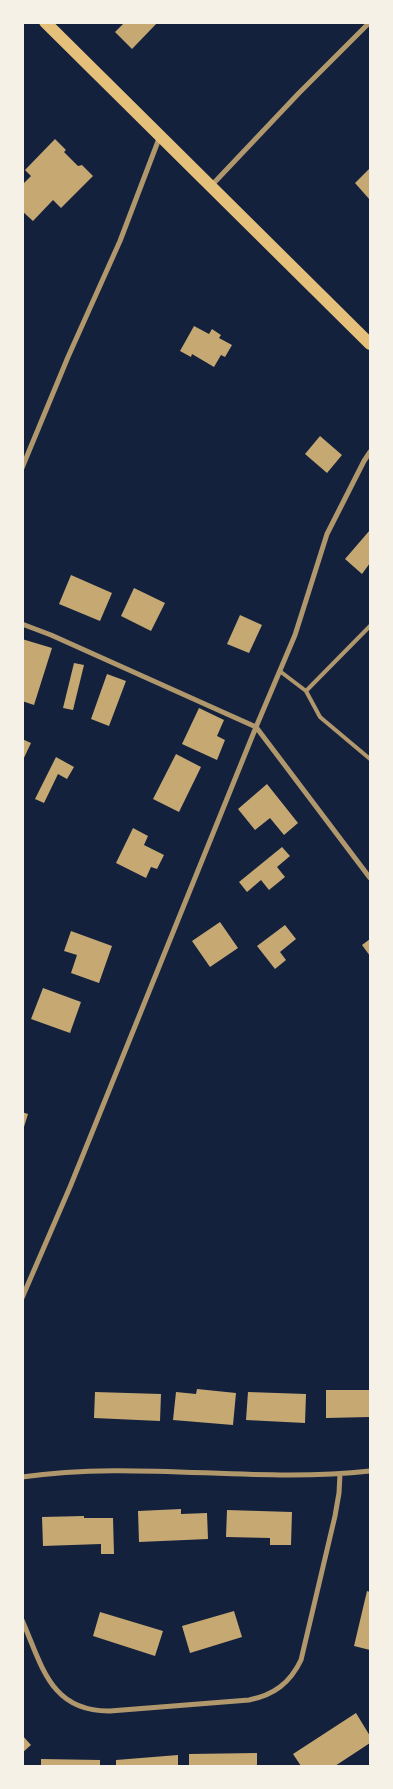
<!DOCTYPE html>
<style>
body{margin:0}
#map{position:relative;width:393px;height:1789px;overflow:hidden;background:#14213d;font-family:Cabin,sans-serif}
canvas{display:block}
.frame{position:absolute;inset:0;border:24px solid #f6f1e7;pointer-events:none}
</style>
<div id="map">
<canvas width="393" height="1789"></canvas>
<div class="frame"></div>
</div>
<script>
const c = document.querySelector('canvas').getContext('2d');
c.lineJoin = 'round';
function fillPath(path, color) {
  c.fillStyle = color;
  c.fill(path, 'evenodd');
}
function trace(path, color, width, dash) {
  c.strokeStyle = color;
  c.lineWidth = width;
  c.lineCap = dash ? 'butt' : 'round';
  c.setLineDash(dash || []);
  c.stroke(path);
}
fillPath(new Path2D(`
 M 125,22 L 158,22 L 132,49 L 115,32 Z
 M 55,139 L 66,150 L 64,152 L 78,166 L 82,165 L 93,176 L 61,208 L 53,200 L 33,221 L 22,211 L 22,185 L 31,176 L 25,170 Z
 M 370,168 L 370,200 L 355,183 Z
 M 194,326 L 209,334 L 212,329 L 221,335 L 219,338 L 232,345 L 225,357 L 221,355 L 214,367 L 192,354 L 191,357 L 180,351 Z
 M 320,436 L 342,455 L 327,473 L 305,454 Z
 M 370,530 L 370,563 L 362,574 L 345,559 Z
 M 71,575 L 112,593 L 100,621 L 59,604 Z
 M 134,588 L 165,603 L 151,631 L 121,616 Z
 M 240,615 L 262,625 L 249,653 L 227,644 Z
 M 22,639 L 52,648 L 34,705 L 22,701 Z
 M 74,663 L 84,665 L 73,710 L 63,708 Z
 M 107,674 L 126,681 L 109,726 L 91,719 Z
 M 199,708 L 224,720 L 217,736 L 225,740 L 217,760 L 182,744 Z
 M 22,739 L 31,743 L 22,762 Z
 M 176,754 L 201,767 L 179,812 L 153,799 Z
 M 56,757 L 74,767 L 67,779 L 58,774 L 44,803 L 35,799 Z
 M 267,784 L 298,823 L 284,835 L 270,818 L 255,830 L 238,809 Z
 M 133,828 L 148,836 L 144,845 L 164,855 L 157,869 L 151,867 L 146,878 L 116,863 Z
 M 282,847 L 290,856 L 277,867 L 285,877 L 269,890 L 261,880 L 247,892 L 239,882 Z
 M 220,922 L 238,948 L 210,967 L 192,941 Z
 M 285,925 L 296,939 L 280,952 L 286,960 L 275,969 L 257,946 Z
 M 71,931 L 112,946 L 99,983 L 71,973 L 77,955 L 64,951 Z
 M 370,939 L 370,956 L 362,945 Z
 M 43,988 L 81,1002 L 70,1033 L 31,1019 Z
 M 22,1112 L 28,1114 L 23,1130 L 22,1130 Z
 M 197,1389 L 236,1393 L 233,1425 L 173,1420 L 176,1392 L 196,1394 Z
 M 326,1390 L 370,1390 L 370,1417 L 326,1418 Z
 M 95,1392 L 161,1394 L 160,1421 L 94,1418 Z
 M 248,1392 L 306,1394 L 305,1423 L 246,1420 Z
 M 181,1509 L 181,1514 L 207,1513 L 208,1539 L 139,1542 L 138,1511 Z
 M 227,1510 L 292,1512 L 291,1545 L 270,1545 L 270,1538 L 226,1537 Z
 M 84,1516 L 84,1518 L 113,1518 L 114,1554 L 101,1554 L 101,1544 L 43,1546 L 42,1517 Z
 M 367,1591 L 370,1592 L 370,1650 L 354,1646 Z
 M 234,1611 L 242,1637 L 190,1653 L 182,1626 Z
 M 100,1612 L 163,1631 L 155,1656 L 93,1636 Z
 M 356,1713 L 370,1736 L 370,1743 L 335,1766 L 301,1766 L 293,1754 Z
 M 22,1735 L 31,1745 L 22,1753 Z
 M 257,1753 L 257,1766 L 189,1766 L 189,1754 Z
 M 178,1755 L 178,1766 L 116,1766 L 116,1760 Z
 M 41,1759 L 100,1760 L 100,1766 L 41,1766 Z`), '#c6a872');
trace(new Path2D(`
 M 281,672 L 306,691 L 370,626
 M 306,691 L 320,717 L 370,759`), '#b1986c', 4);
trace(new Path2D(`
 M 211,186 L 299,93 L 370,22
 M 22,468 L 68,357 L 120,241 L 160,136
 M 22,624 L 51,635 L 256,727 L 370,878
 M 22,1298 L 70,1187 L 256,727 L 295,635 L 327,534 L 364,461 L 370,452
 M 22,1477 C 138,1460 255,1484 370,1471
 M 22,1620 C 42,1665 50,1712 110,1711 L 249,1700 C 274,1695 290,1683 301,1660 L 335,1516 L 339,1493 L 340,1474`), '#b1986c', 5);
trace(new Path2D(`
 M 45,22 L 370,344`), '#e5c07b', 12);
</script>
